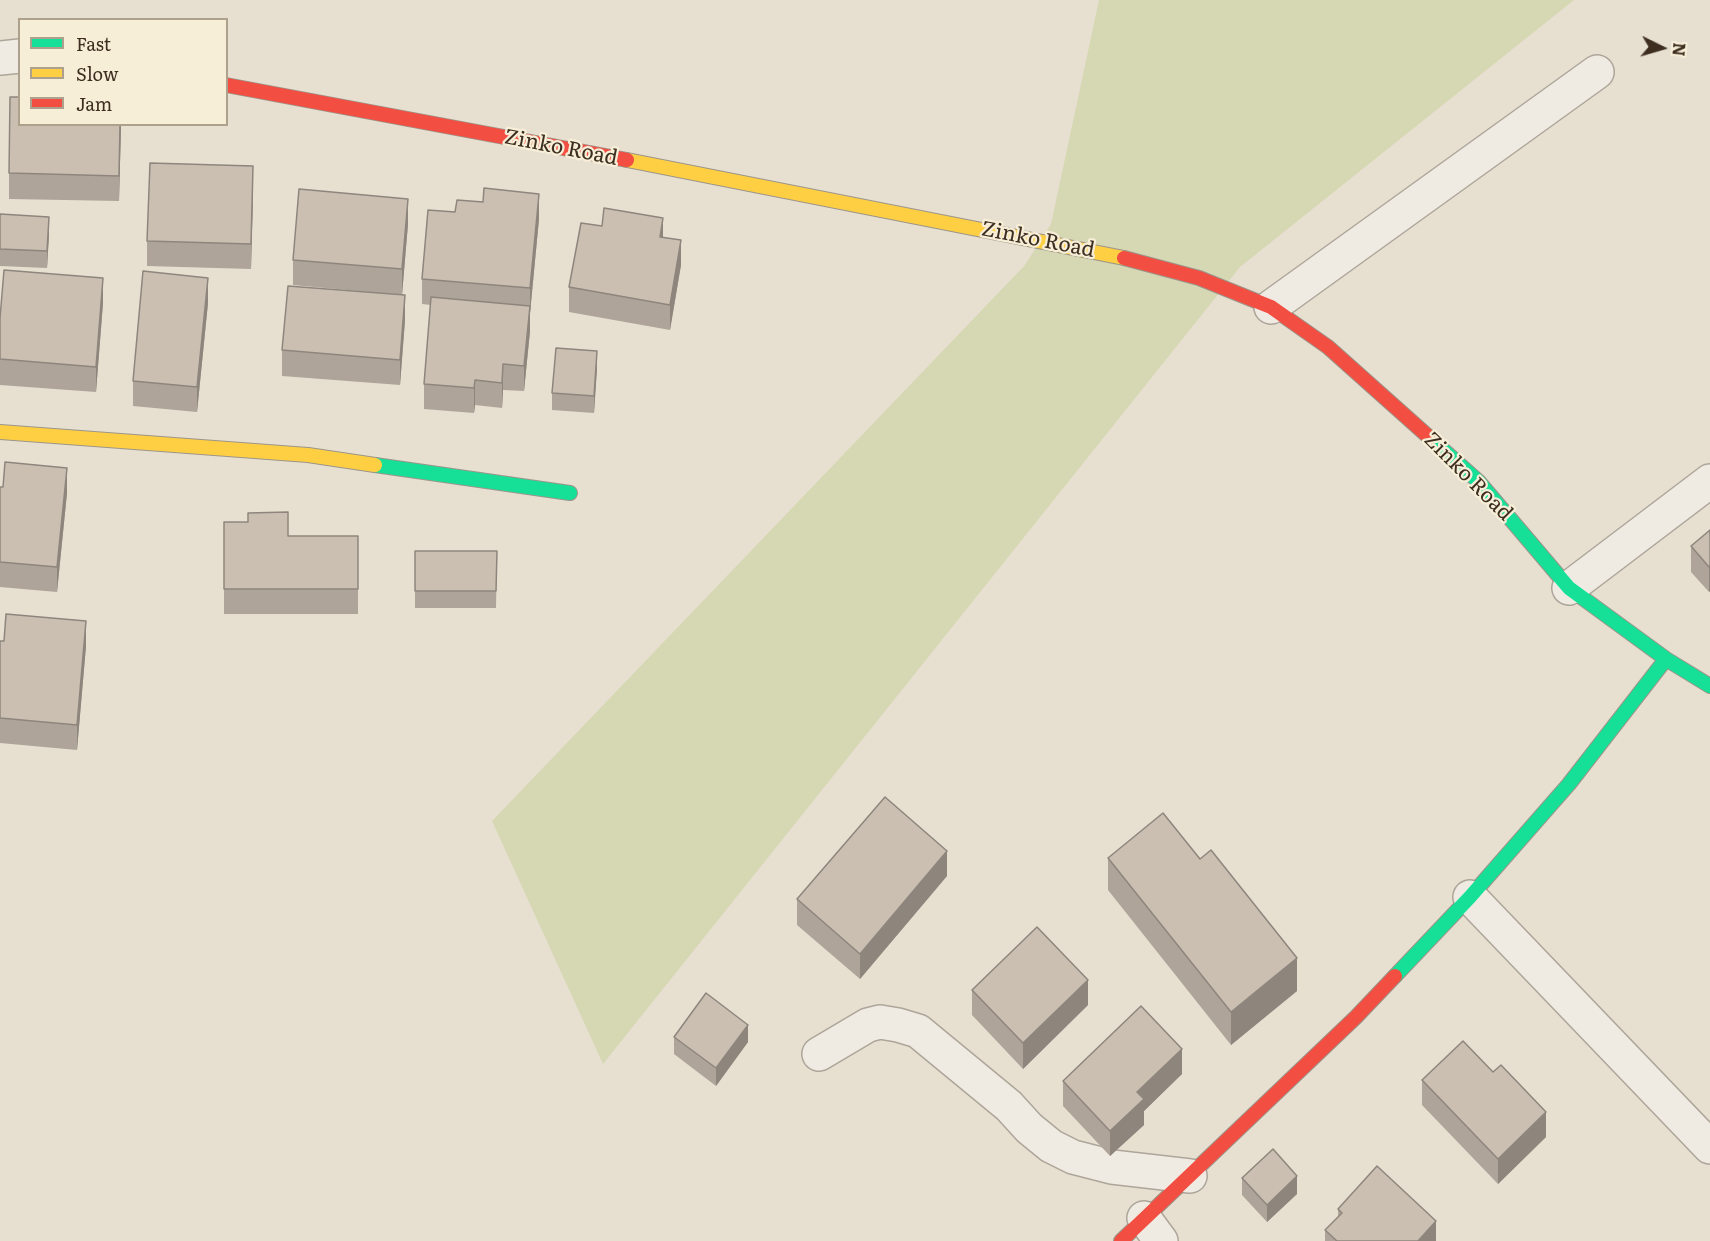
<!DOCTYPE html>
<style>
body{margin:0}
#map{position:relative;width:1710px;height:1241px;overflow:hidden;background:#e7e0d1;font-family:Literata,serif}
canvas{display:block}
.legend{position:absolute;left:18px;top:18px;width:210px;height:108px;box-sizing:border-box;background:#f7eed8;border:2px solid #ada18e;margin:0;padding:8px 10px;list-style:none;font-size:18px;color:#3d2e20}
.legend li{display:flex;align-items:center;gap:12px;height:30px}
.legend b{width:30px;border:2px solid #ada18e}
.north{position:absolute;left:1632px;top:18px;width:60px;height:60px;-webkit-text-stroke:4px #f7eed8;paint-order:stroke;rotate:95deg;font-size:16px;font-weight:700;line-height:24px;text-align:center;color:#3d2e20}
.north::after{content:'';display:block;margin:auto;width:21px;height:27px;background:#3d2e20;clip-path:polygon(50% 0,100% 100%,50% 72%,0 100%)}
</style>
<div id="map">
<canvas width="1710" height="1241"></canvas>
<ul class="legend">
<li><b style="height:8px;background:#16e098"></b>Fast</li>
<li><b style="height:8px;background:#ffcf43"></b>Slow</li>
<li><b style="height:8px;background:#f24e42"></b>Jam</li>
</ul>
<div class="north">N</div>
</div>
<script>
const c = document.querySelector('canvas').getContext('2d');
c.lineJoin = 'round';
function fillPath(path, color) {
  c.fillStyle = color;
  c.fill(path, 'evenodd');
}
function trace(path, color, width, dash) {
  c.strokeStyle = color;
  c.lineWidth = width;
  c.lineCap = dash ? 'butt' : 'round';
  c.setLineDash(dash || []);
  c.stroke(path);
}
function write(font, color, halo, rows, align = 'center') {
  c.font = font + ' Literata,serif';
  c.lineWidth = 4.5;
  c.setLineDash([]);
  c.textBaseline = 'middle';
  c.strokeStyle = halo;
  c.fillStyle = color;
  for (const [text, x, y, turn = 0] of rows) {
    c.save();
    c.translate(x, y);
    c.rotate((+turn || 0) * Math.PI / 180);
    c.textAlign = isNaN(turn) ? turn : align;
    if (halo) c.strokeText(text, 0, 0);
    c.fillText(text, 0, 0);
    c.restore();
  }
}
fillPath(new Path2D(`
 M 1099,0 L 1574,0 L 1240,267 L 603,1064 L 492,821 L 1025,265 L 1051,224 Z`), '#d6d7b3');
const street = new Path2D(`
 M 0,58 L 20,56
 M 1271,307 L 1597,72
 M 1569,588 L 1710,481
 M 1470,897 L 1710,1147
 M 819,1054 L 868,1025 L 880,1022 L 898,1025 L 918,1031 L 1009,1106 L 1029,1128 L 1051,1146 L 1073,1157 L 1112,1167 L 1190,1176
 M 1144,1218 L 1161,1241`);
const fast = new Path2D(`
 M 1430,438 L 1479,482 L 1569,588 L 1666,659 L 1710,686
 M 375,465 L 570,493
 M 1395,976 L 1470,897 L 1569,784 L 1666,659`);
const slow = new Path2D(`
 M 627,160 L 1124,258
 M 0,432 L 308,455 L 375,465`);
const jam = new Path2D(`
 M 226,85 L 627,160
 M 1124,258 L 1199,278 L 1271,307 L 1328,347 L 1430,438
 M 1121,1241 L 1356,1017 L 1395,976`);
trace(street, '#ada599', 36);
trace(fast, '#9c958a', 16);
trace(slow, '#9c958a', 16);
trace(jam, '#9c958a', 16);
trace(street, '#efebe3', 33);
trace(fast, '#16e098', 14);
trace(slow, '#ffcf43', 14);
trace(jam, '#f24e42', 14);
fillPath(new Path2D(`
 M 20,124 L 121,124 L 119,201 L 9,199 L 9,173 Z
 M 253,191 L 251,269 L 147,266 L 147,241 Z
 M 455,212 L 539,219 L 530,313 L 530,331 L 524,391 L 503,390 L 502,408 L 475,405 L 474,413 L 424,409 L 424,384 L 431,305 L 422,304 L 422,279 Z
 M 0,214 L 49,234 L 47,268 L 0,266 Z
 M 408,224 L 402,295 L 293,285 L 293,260 Z
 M 663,237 L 681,265 L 670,330 L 569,312 L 569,287 Z
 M 103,303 L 96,392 L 0,385 L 0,318 Z
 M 208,303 L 197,412 L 133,406 L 133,381 Z
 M 405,320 L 400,385 L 282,376 L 282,350 Z
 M 597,368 L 594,413 L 552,410 L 552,393 Z
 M 0,487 L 67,493 L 57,592 L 0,587 Z
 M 224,522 L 288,536 L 358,536 L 358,614 L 224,614 Z
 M 1710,530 L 1710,591 L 1709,592 L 1691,572 L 1691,546 Z
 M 415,551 L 497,551 L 496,608 L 415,608 Z
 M 0,641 L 86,646 L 77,750 L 0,743 Z
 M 1108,858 L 1297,991 L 1231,1045 L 1108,890 Z
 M 947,876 L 860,979 L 797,925 L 797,899 Z
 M 972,990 L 1088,1005 L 1023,1069 L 972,1015 Z
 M 674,1037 L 748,1042 L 716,1086 L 674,1054 Z
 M 1493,1072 L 1546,1137 L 1498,1184 L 1422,1105 L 1422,1080 Z
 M 1182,1074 L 1144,1111 L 1144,1125 L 1110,1156 L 1063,1106 L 1063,1081 Z
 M 1242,1178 L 1297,1194 L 1267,1222 L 1242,1195 Z
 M 1338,1209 L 1436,1241 L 1325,1241 L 1325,1230 L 1338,1217 Z`), '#afa499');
fillPath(new Path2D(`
 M 120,124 L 121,124 L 119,201 L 119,176 Z
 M 253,166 L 253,191 L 251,269 L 251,244 Z
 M 539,194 L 539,219 L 530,313 L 530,288 Z
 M 408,199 L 408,224 L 402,295 L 402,269 Z
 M 49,217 L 49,234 L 47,268 L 47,251 Z
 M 663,218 L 663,244 L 660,237 Z
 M 681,240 L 681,265 L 670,330 L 670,305 Z
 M 103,278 L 103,303 L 96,392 L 96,367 Z
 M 208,278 L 208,303 L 197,412 L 197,387 Z
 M 405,295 L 405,320 L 400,385 L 400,360 Z
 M 530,306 L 530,331 L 524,391 L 524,366 Z
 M 597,351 L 597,368 L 594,413 L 594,396 Z
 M 503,364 L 503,390 L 502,408 L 502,383 Z
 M 475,380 L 475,405 L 474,413 L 474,388 Z
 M 67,468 L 67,493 L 57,592 L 57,567 Z
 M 1710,565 L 1710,591 L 1709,592 L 1709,567 Z
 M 86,621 L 86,646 L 77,750 L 77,725 Z
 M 947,851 L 947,876 L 860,979 L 860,954 Z
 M 1297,958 L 1297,991 L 1231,1045 L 1231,1012 Z
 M 1088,980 L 1088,1005 L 1023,1069 L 1023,1043 Z
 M 748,1025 L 748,1042 L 716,1086 L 716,1068 Z
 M 1182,1049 L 1182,1074 L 1144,1111 L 1144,1125 L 1110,1156 L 1110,1131 L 1137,1092 Z
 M 1546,1112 L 1546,1137 L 1498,1184 L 1498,1159 Z
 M 1297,1176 L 1297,1194 L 1267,1222 L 1267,1205 Z
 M 1436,1221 L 1436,1241 L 1418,1241 Z`), '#8e867d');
const building = new Path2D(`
 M 10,97 L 20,97 L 20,124 L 120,124 L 119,176 L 9,173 Z
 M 150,163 L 253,166 L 251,244 L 147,241 Z
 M 484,188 L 539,194 L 530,288 L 422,279 L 428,210 L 455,212 L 457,200 L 483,202 Z
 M 299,189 L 408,199 L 402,269 L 293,260 Z
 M 604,208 L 663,218 L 660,237 L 681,240 L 670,305 L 569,287 L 581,223 L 602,226 Z
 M 0,214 L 49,217 L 47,251 L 0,249 Z
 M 4,270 L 103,278 L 96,367 L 0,359 L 0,318 Z
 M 143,271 L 208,278 L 197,387 L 133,381 Z
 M 288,286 L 405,295 L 400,360 L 282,350 Z
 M 431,297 L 530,306 L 524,366 L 503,364 L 502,383 L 475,380 L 474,388 L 424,384 Z
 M 556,348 L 597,351 L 594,396 L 552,393 Z
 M 5,462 L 67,468 L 57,567 L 0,562 L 0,487 L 3,487 Z
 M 288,512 L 288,536 L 358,536 L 358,589 L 224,589 L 224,522 L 248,522 L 248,513 Z
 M 1710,530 L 1710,565 L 1709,567 L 1691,546 Z
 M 415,551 L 497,551 L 496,591 L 415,591 Z
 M 6,614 L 86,621 L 77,725 L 0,718 L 0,641 L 4,641 Z
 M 885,797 L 947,851 L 860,954 L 797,899 Z
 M 1163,813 L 1200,859 L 1211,850 L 1297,958 L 1231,1012 L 1108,858 Z
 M 1037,927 L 1088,980 L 1023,1043 L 972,990 Z
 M 706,993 L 748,1025 L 716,1068 L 674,1037 Z
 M 1141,1006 L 1182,1049 L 1137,1092 L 1144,1099 L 1110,1131 L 1063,1081 Z
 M 1463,1041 L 1493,1072 L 1501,1065 L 1546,1112 L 1498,1159 L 1422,1080 Z
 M 1273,1149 L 1297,1176 L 1267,1205 L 1242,1178 Z
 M 1377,1166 L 1436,1221 L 1418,1241 L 1337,1241 L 1325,1230 L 1342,1213 L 1338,1209 Z`);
fillPath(building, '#cbbfb2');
trace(building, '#8e867d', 1.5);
write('21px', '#3d2e20', '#f7eed8', [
 ["Zinko Road",561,148,11],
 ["Zinko Road",1038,240,11],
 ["Zinko Road",1468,477,45]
]);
</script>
